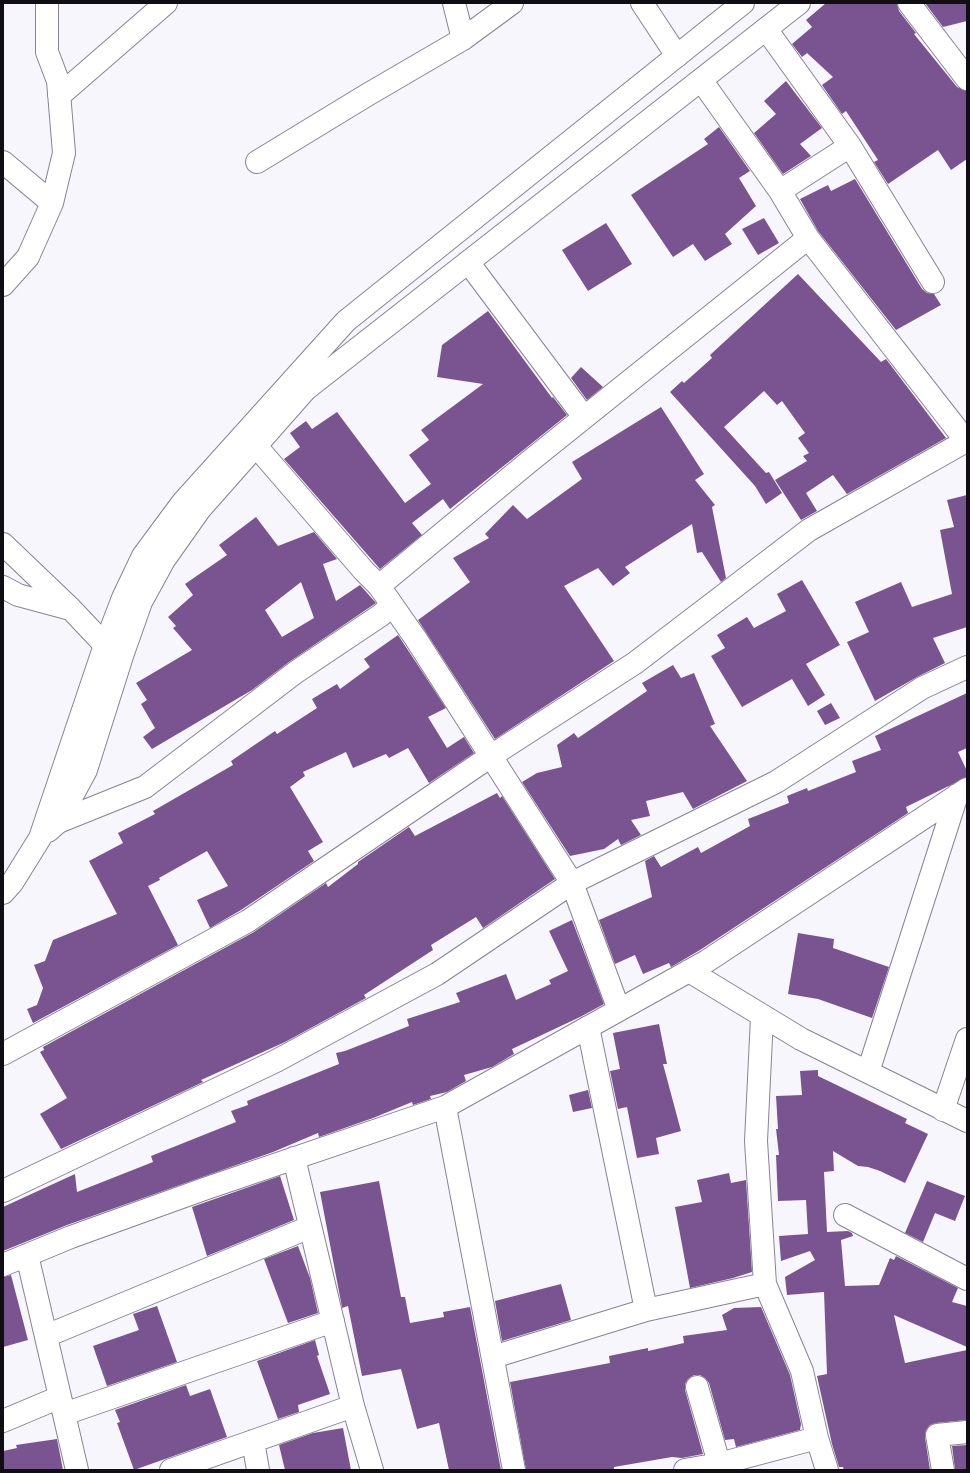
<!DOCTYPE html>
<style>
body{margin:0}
#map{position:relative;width:970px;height:1473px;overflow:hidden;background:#f8f6fd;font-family:Barlow,sans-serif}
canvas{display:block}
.frame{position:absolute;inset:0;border:4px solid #100e14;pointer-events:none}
</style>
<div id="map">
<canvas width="970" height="1473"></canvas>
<div class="frame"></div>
</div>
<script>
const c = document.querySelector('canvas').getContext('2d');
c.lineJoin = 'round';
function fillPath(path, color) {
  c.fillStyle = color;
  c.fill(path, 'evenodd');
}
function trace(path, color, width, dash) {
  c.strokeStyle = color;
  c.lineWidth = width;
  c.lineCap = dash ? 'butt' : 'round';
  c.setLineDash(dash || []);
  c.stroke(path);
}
fillPath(new Path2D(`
 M 826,3 L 897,3 L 899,11 L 916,33 L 914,34 L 957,87 L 967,91 L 967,159 L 951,170 L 938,150 L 888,184 L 874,162 L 878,160 L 846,111 L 842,114 L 822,85 L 833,77 L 807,53 L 802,57 L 792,44 L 812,27 L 806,20 Z
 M 925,3 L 967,3 L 967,21 L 943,27 Z
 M 786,81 L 822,128 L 800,144 L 811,156 L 783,174 L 754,133 L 776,114 L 764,101 Z
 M 719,127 L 750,171 L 739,178 L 756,206 L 725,234 L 732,244 L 705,261 L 693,244 L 673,257 L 631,195 L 708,144 L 704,139 Z
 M 855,179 L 922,289 L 927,293 L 934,294 L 941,305 L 896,330 L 818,231 L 800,199 L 828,185 L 831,191 Z
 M 764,218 L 779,243 L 758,255 L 742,229 Z
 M 606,223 L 632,264 L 588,291 L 562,250 Z
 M 798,274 L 881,362 L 886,359 L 946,438 L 847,494 L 833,475 L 806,493 L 817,511 L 801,520 L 775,480 L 807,461 L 803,456 L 809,453 L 798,438 L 805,433 L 782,401 L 777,405 L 764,391 L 724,427 L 766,473 L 769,472 L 782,493 L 766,504 L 755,486 L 670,392 L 682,381 L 684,383 L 712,358 L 710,355 Z
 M 488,311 L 552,398 L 553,397 L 567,415 L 450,509 L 443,499 L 412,523 L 422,535 L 380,569 L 284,459 L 300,447 L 290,433 L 306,421 L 312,429 L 337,412 L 405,503 L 431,484 L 409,455 L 429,440 L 421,430 L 483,384 L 437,377 L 442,345 Z
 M 581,367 L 603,387 L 587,400 L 571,378 Z
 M 661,407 L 704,474 L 695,480 L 715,505 L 712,507 L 726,578 L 721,582 L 702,552 L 697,553 L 692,524 L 625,567 L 630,573 L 613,586 L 598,568 L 564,586 L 614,661 L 495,739 L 418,620 L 470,582 L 453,558 L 489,538 L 485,534 L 513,505 L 527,519 L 582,479 L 572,462 Z
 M 967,495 L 967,627 L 933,638 L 945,663 L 917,677 L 875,701 L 847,642 L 869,632 L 855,602 L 901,582 L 912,607 L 952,594 L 940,530 L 954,527 L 947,500 Z
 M 256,517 L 278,546 L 314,532 L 337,559 L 323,564 L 336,601 L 360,585 L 376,603 L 289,662 L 252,690 L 152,749 L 143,737 L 155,728 L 141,704 L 147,700 L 136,683 L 192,650 L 173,628 L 176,626 L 168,617 L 193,595 L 185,584 L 227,555 L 219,545 ZM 301,582 L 314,618 L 282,637 L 265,610 Z
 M 802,580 L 840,645 L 806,664 L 825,695 L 808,706 L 792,679 L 742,707 L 711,656 L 725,648 L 717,635 L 747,617 L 754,628 L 786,611 L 777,594 Z
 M 398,635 L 446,708 L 428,717 L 447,748 L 464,737 L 474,753 L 429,783 L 408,748 L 389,758 L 386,754 L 353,768 L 346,752 L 303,772 L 305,776 L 290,787 L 323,842 L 308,851 L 314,861 L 241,910 L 210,928 L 197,900 L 228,886 L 207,851 L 159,878 L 160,880 L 148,886 L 178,945 L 33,1023 L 27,1009 L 37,1005 L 43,988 L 34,965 L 45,961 L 53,940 L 117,914 L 89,861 L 123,843 L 118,833 L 155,814 L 153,811 L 233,765 L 231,761 L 275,731 L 277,734 L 317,708 L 312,699 L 337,684 L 340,689 L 370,667 L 364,659 Z
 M 673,665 L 681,678 L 694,673 L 715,724 L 710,726 L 747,781 L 693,809 L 683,792 L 646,801 L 650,816 L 631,820 L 641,835 L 621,845 L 618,839 L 604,849 L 570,856 L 522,782 L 537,773 L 562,767 L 557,745 L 574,733 L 578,738 L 647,691 L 642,683 Z
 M 967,693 L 967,748 L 958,752 L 967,771 L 967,777 L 906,807 L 908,813 L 700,950 L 671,967 L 669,963 L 643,974 L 635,955 L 615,964 L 599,920 L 652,897 L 645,861 L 654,856 L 661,867 L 698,847 L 701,853 L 750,826 L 748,819 L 789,803 L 787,796 L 807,788 L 808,791 L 856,772 L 852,761 L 881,750 L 875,736 Z
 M 831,703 L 840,718 L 825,725 L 817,711 Z
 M 497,793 L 500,798 L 502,796 L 555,879 L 483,928 L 476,917 L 431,945 L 433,950 L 364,995 L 366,998 L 285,1042 L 201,1080 L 203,1082 L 61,1149 L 40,1114 L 67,1098 L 40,1052 L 44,1050 L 43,1047 L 254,932 L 326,883 L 328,887 L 358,864 L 358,862 L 409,827 L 415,836 Z
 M 572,920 L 604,1004 L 580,1017 L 512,1049 L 514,1054 L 492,1067 L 464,1075 L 466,1081 L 447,1092 L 430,1096 L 431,1099 L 413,1105 L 412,1102 L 373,1118 L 319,1137 L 318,1133 L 273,1152 L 67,1225 L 3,1251 L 3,1207 L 75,1174 L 77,1192 L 153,1162 L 151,1156 L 236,1122 L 231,1111 L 248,1105 L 247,1101 L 339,1064 L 336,1053 L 345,1051 L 409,1026 L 407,1019 L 460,1002 L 456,993 L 506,974 L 516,1000 L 551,984 L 549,980 L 568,971 L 549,931 Z
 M 798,933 L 834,939 L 833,948 L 889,967 L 872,1018 L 818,999 L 788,994 Z
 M 659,1024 L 667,1064 L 663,1064 L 681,1131 L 656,1138 L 659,1154 L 637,1158 L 627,1107 L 618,1109 L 610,1071 L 620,1069 L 613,1033 Z
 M 818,1070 L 818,1076 L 907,1119 L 905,1123 L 928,1134 L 905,1183 L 880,1171 L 868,1167 L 858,1166 L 833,1151 L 834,1171 L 824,1172 L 827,1232 L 848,1231 L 852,1233 L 853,1236 L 841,1240 L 845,1286 L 879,1285 L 890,1258 L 894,1260 L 896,1256 L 958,1288 L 952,1302 L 967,1306 L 967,1347 L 894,1315 L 905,1363 L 967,1350 L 967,1420 L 936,1423 L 930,1425 L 926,1430 L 925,1437 L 930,1470 L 844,1470 L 843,1467 L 839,1467 L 832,1444 L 817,1376 L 827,1374 L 824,1292 L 787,1295 L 785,1277 L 815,1260 L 810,1251 L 781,1261 L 779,1236 L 808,1234 L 806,1200 L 778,1201 L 776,1155 L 779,1155 L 776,1129 L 778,1129 L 776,1096 L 802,1095 L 800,1071 Z
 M 588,1090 L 592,1108 L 573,1112 L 569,1095 Z
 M 729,1173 L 731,1183 L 746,1180 L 752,1272 L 733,1278 L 690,1288 L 675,1207 L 702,1202 L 697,1180 Z
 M 280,1176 L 294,1220 L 207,1256 L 192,1207 Z
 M 379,1181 L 401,1297 L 405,1297 L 410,1323 L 444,1317 L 443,1312 L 470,1307 L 501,1470 L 449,1470 L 439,1423 L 417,1429 L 401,1369 L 362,1376 L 348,1306 L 342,1308 L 341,1302 L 320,1192 Z
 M 927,1181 L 965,1196 L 955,1221 L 935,1213 L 923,1242 L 905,1233 Z
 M 298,1246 L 310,1278 L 318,1313 L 288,1323 L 264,1259 Z
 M 11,1275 L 28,1340 L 3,1347 L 3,1277 Z
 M 561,1284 L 571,1320 L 502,1341 L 495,1301 Z
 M 157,1306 L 177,1362 L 107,1386 L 93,1346 L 139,1330 L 133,1314 Z
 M 761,1307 L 790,1375 L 801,1424 L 800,1430 L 736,1447 L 734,1439 L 725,1440 L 709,1383 L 705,1378 L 700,1375 L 694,1375 L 688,1379 L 685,1384 L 685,1390 L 703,1454 L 682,1458 L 672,1457 L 614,1467 L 614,1470 L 526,1470 L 510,1382 L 610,1363 L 609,1356 L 648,1348 L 648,1351 L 684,1343 L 683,1336 L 727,1330 L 722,1315 L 734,1308 Z
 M 315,1340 L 319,1355 L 317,1356 L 330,1394 L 298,1405 L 299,1412 L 278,1419 L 257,1361 Z
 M 186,1385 L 190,1396 L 210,1389 L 227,1437 L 134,1470 L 117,1423 L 120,1422 L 115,1410 Z
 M 343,1428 L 351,1470 L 285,1470 L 279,1445 L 313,1433 Z
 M 57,1439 L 63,1470 L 3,1470 L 3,1451 L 17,1448 L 16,1445 Z
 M 967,1445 L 967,1470 L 955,1470 L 952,1446 Z`), '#7a5490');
const minor = new Path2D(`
 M 47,3 L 47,52 L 58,81 L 64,153 L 52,203
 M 454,3 L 463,39
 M 642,3 L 677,56
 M 909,3 L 967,79
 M 701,80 L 780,191
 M 59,96 L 166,3
 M 850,146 L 933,282
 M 3,162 L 52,203 L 28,257 L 3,285
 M 257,162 L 367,95 L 463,39 L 512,3
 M 468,262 L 584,417
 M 3,544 L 71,609 L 105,645
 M 379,586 L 530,461 L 808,238 L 780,191 L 850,146 L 766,29
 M 3,587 L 18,595 L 70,609
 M 58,822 L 145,787 L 296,672 L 381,615 L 392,605
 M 689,971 L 801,1039 L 967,1121
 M 619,1010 L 572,883 L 776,782 L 922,688 L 967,667
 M 3,1054 L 248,921 L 491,756 L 635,663 L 809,530 L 966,441 L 808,238
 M 868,1072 L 957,795
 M 445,1107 L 514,1470
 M 943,1110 L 967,1039
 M 294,1158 L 353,1406 L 372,1470
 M 3,1191 L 276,1061 L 437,974 L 572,883 L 416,639 L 379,586 L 364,571 L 256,446
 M 845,1215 L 967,1279
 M 27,1255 L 77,1470
 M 3,1265 L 71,1237 L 207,1188 L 445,1107 L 707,961 L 967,789
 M 765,1284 L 802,1371 L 817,1438
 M 646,1310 L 765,1284 L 756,1141 L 762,1017
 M 46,1336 L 310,1227
 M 493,1357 L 646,1310 L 588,1027
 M 697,1387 L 721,1470
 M 64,1414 L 333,1321
 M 3,1421 L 60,1397
 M 253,1441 L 258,1470
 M 171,1470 L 353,1406
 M 685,1470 L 719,1464 L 817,1438 L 827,1470
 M 943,1470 L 937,1435 L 967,1432`);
const major = new Path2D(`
 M 48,831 L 58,822 L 86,770 L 123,653 L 141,602 L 164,560 L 200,509 L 306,389 L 799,3
 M 3,893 L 12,883 L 40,838 L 105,645 L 123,598 L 143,556 L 183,502 L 346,321 L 743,3`);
trace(minor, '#888393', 24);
trace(major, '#888393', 24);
trace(minor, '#fff', 22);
trace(major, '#fff', 22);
</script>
